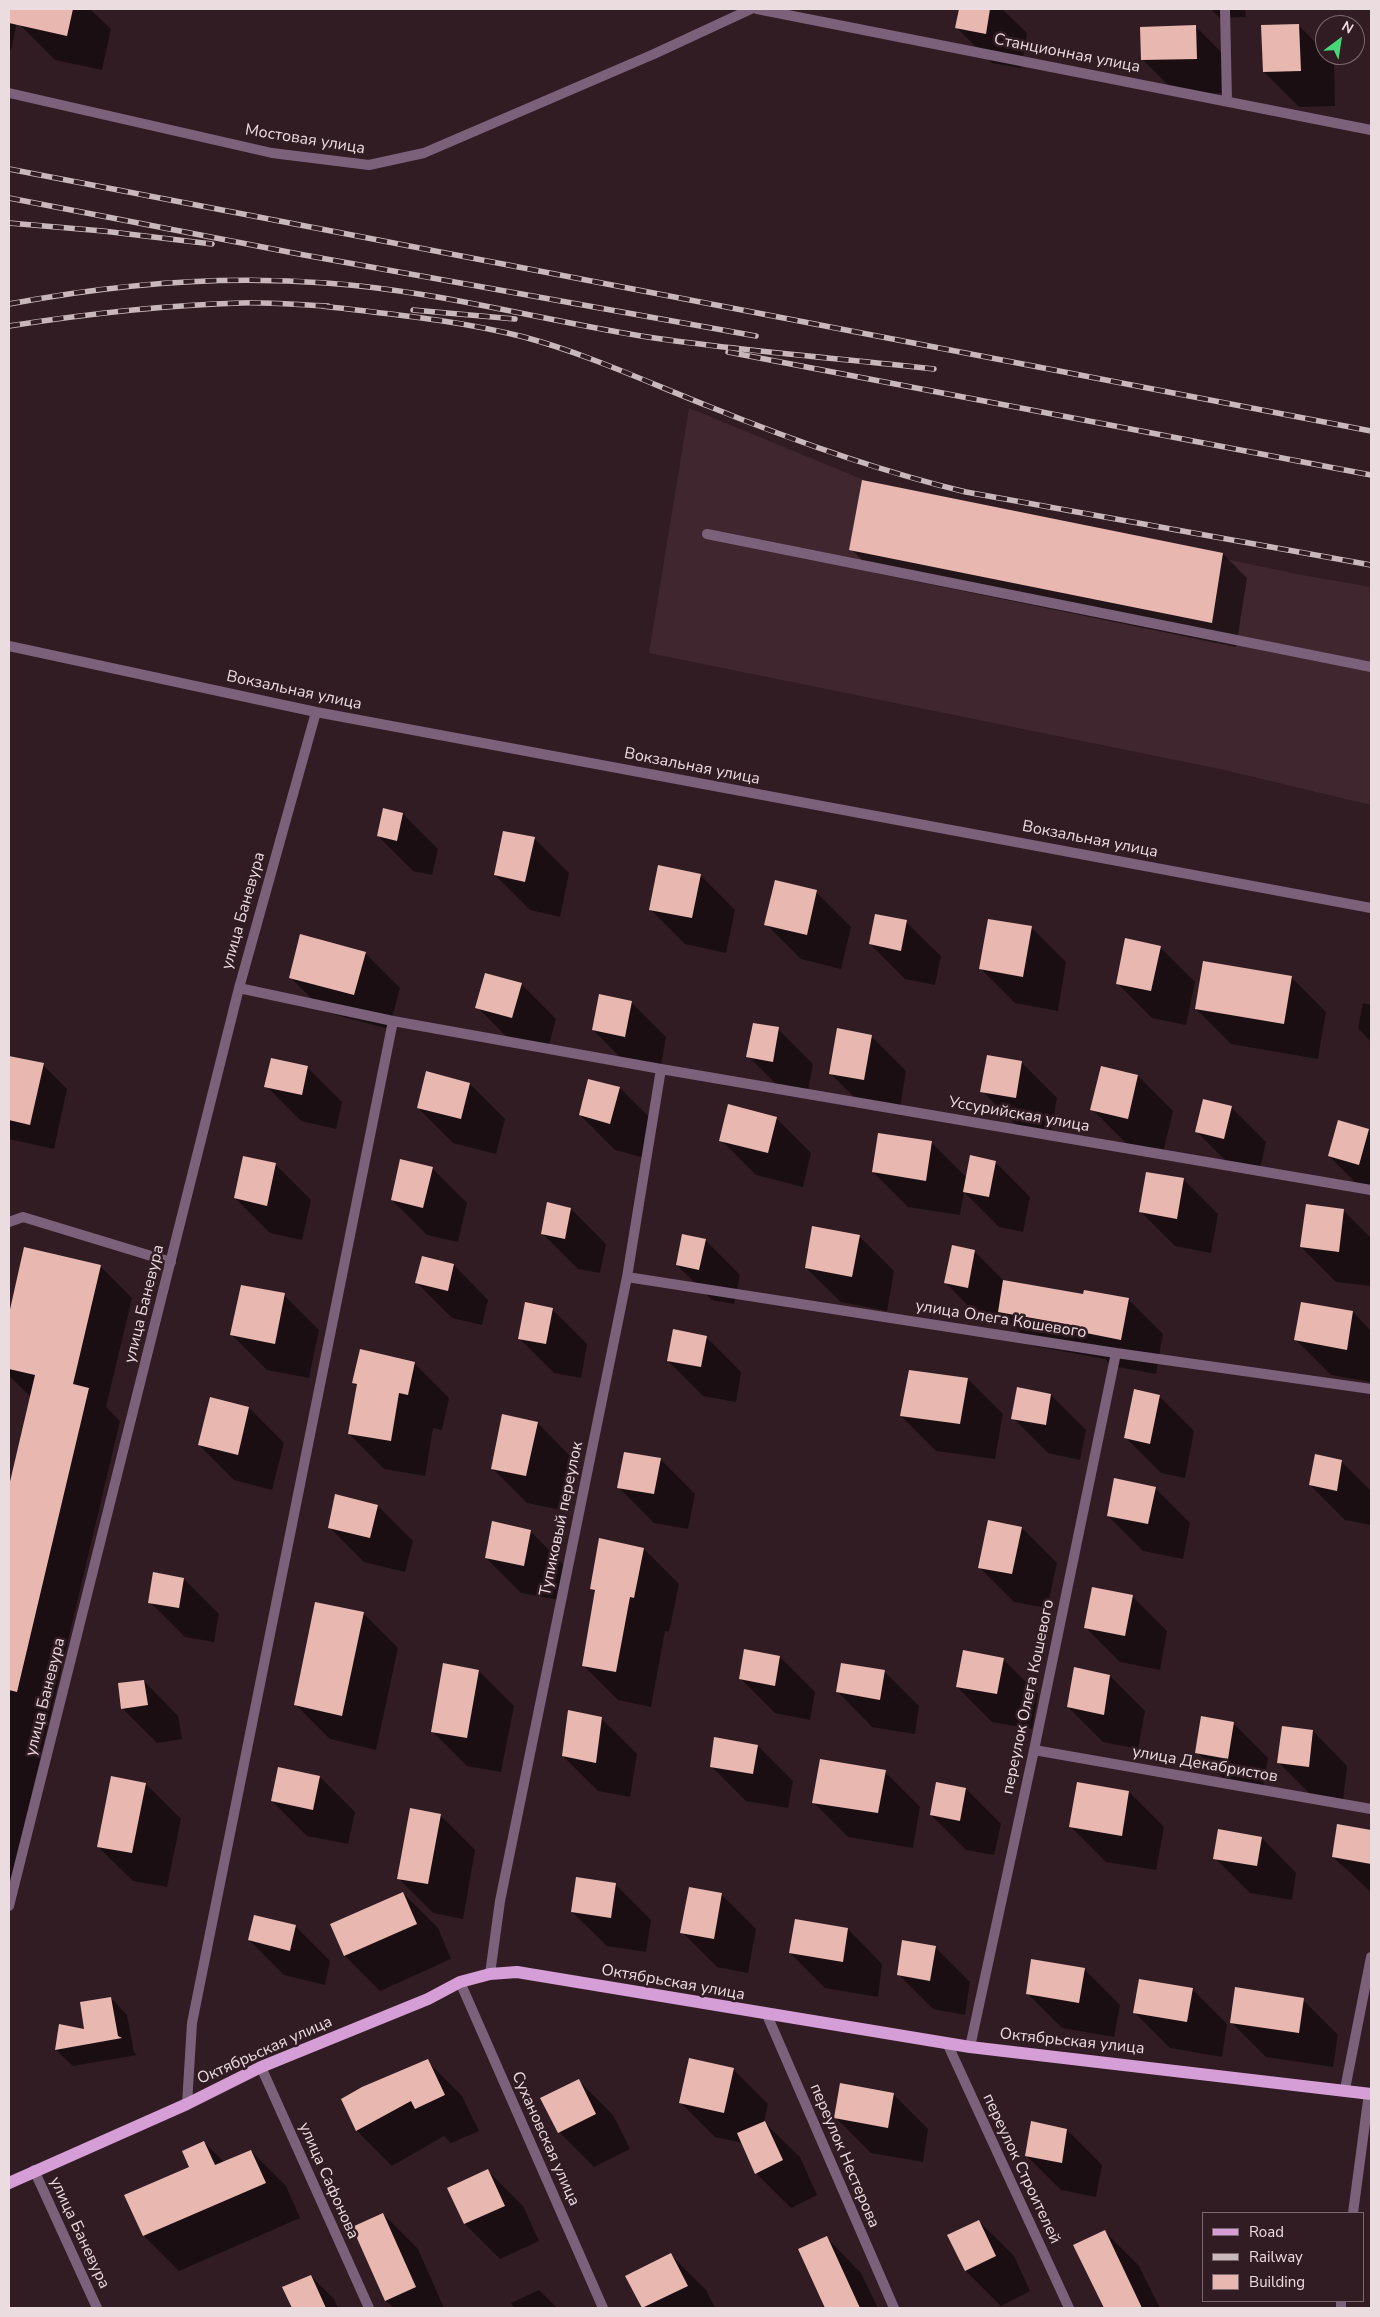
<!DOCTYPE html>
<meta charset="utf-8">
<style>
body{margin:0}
#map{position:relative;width:1380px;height:2317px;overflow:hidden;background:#311c23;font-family:"Nunito Sans",sans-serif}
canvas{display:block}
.frame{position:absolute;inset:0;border:10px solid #ebdce0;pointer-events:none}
.legend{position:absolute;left:1202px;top:2212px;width:162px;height:90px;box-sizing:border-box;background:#311c23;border:1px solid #7b696f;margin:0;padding:6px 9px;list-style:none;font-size:15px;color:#ebdce0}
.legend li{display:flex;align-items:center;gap:10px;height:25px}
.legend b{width:25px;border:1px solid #7b696f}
.north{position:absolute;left:1315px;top:15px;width:50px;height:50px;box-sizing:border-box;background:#311c23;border:1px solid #7b696f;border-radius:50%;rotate:31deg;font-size:14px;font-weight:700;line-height:20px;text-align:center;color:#ebdce0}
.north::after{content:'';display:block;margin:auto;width:18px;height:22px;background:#47d779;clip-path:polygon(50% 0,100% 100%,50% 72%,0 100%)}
</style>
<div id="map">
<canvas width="1380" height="2317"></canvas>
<div class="frame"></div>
<ul class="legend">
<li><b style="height:6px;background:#d69ed6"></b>Road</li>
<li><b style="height:6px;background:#c8b8bc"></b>Railway</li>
<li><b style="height:14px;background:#e8b7b0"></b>Building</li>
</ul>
<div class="north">N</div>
</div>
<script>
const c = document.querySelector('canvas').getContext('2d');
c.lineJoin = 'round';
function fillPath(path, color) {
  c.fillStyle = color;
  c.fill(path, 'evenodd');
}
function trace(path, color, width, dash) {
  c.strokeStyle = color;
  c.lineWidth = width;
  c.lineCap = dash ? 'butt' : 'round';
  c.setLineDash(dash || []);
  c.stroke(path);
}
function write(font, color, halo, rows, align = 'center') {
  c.font = font + ' "Nunito Sans",sans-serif';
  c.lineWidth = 5;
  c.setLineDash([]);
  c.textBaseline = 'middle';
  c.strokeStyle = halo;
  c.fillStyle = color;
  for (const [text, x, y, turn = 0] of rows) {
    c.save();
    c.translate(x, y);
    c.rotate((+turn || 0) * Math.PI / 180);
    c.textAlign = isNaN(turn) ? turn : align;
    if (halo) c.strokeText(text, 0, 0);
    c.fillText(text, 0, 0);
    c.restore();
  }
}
fillPath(new Path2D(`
 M 689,408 L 881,487 L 1302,575 L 1371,587 L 1371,805 L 1220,769 L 649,653 Z`), '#40262f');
fillPath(new Path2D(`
 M 9,9 L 17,9 L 19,11 L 11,51 L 9,51 Z
 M 23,9 L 90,9 L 111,29 L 102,70 L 55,60 L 20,25 Z
 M 960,9 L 1002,9 L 1027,33 L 1021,68 L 992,63 L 957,28 Z
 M 1211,9 L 1245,9 L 1246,17 L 1220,18 Z
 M 1195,26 L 1230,61 L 1231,93 L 1177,94 L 1142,59 Z
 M 1299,26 L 1325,52 L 1325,55 L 1328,55 L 1334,61 L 1335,106 L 1299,107 L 1264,72 Z
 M 851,549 L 1223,554 L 1247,578 L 1236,647 L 875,573 Z
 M 403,814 L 438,849 L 432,875 L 413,871 L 378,836 Z
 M 534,838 L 569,873 L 560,917 L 530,910 L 495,875 Z
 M 700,875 L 735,910 L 726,953 L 685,944 L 650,909 Z
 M 816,892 L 851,927 L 841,969 L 801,959 L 766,924 Z
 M 906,922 L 941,956 L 935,985 L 905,979 L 870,944 Z
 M 1031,927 L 1066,962 L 1058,1011 L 1015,1003 L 980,968 Z
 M 1160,947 L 1195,982 L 1186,1025 L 1152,1018 L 1117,983 Z
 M 365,953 L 400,988 L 389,1029 L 325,1012 L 290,977 Z
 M 1291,977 L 1326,1012 L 1318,1059 L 1231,1044 L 1196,1009 Z
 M 521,984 L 556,1019 L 547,1052 L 512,1042 L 477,1007 Z
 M 631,1002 L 666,1037 L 660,1071 L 628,1065 L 593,1030 Z
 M 1363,1003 L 1371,1005 L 1371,1042 L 1358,1028 Z
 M 778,1029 L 813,1064 L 807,1096 L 783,1091 L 748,1056 Z
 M 871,1036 L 906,1071 L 899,1114 L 865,1108 L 830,1073 Z
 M 9,1057 L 43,1065 L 67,1089 L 54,1149 L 9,1139 Z
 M 988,1057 L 1022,1063 L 1057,1098 L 1051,1132 L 1017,1126 L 982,1091 Z
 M 307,1067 L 342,1102 L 336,1129 L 301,1121 L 266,1086 Z
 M 1102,1068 L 1138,1076 L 1173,1111 L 1163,1153 L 1127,1144 L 1092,1109 Z
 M 427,1073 L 470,1084 L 505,1119 L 496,1154 L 453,1143 L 418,1108 Z
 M 589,1080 L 620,1088 L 655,1123 L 645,1158 L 615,1150 L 580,1115 Z
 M 1231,1107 L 1266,1142 L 1259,1173 L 1231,1166 L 1196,1131 Z
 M 776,1118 L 811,1153 L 803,1187 L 756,1175 L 721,1140 Z
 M 1368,1130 L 1371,1133 L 1371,1193 L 1364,1191 L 1329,1156 Z
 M 931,1142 L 967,1178 L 995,1162 L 1030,1197 L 1023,1232 L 999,1227 L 964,1192 L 960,1215 L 908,1207 L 873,1172 Z
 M 244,1158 L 276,1165 L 311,1200 L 302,1240 L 270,1233 L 235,1198 Z
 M 432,1168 L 467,1203 L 458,1242 L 427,1235 L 392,1200 Z
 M 1183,1179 L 1218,1214 L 1211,1253 L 1175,1246 L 1141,1212 Z
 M 571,1209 L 606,1244 L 600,1273 L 578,1269 L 543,1234 Z
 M 1343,1210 L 1371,1238 L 1371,1286 L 1336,1282 L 1301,1247 Z
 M 859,1236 L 894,1271 L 887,1311 L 841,1302 L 806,1268 Z
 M 705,1240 L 740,1275 L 734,1304 L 712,1300 L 677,1265 Z
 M 25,1248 L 100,1266 L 132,1298 L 106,1407 L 120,1421 L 9,1890 L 9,1491 L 31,1397 L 9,1376 L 9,1319 Z
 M 974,1251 L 1005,1282 L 1084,1295 L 1128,1299 L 1163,1334 L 1156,1374 L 1112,1366 L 1105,1359 L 1034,1346 L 1004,1316 L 1003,1322 L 980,1318 L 946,1283 Z
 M 454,1265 L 488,1300 L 482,1325 L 452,1318 L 417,1283 Z
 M 284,1295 L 319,1330 L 309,1378 L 267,1370 L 232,1335 Z
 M 1302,1304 L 1353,1312 L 1371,1331 L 1371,1382 L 1331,1375 L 1296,1340 Z
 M 552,1309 L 587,1344 L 581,1378 L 554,1373 L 519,1338 Z
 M 706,1337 L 741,1372 L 736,1402 L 703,1396 L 668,1361 Z
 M 414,1363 L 449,1398 L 442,1430 L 433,1428 L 425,1476 L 384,1469 L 349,1434 L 358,1387 L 353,1383 Z
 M 910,1371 L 968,1379 L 1003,1414 L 995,1459 L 936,1451 L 901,1416 Z
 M 1018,1389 L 1051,1395 L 1086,1430 L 1080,1460 L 1048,1453 L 1013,1418 Z
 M 1159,1396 L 1194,1431 L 1185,1478 L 1161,1473 L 1126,1438 Z
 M 249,1408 L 284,1443 L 272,1490 L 234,1480 L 199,1445 Z
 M 538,1423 L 572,1458 L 561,1510 L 527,1503 L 492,1468 Z
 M 660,1459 L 695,1494 L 688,1529 L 654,1523 L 619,1488 Z
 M 1341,1461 L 1371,1491 L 1371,1525 L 1345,1520 L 1310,1485 Z
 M 1155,1488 L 1190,1523 L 1183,1559 L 1143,1551 L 1108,1516 Z
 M 378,1506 L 413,1541 L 405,1572 L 364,1562 L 329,1527 Z
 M 989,1521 L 1022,1528 L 1057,1563 L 1047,1608 L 1014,1602 L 979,1567 Z
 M 530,1531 L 565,1566 L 559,1600 L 521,1593 L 486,1558 Z
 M 644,1549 L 679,1584 L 669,1632 L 665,1631 L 651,1707 L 618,1700 L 583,1665 L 596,1593 L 591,1588 Z
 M 154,1574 L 184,1579 L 219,1614 L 214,1642 L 185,1637 L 150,1602 Z
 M 1132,1596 L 1167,1631 L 1160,1670 L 1120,1662 L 1085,1627 Z
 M 363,1613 L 398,1648 L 376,1750 L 330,1739 L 295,1704 Z
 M 780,1657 L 815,1692 L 810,1720 L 775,1713 L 740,1678 Z
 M 1003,1659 L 1038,1694 L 1032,1729 L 992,1722 L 957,1687 Z
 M 479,1671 L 514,1706 L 501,1772 L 467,1766 L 432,1731 Z
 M 884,1671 L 919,1706 L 915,1734 L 872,1727 L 838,1692 Z
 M 1110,1676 L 1145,1711 L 1138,1749 L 1103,1742 L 1068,1707 Z
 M 144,1681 L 178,1716 L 182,1739 L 157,1743 L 122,1708 Z
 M 602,1719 L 637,1754 L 630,1797 L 598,1791 L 563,1756 Z
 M 1233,1723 L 1268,1758 L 1262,1793 L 1232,1787 L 1197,1752 Z
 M 1313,1731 L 1347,1766 L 1343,1801 L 1313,1797 L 1278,1762 Z
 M 758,1746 L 793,1781 L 788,1808 L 746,1801 L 711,1766 Z
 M 279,1769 L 320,1777 L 355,1812 L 348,1844 L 307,1836 L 272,1801 Z
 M 885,1772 L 920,1807 L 913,1848 L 848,1837 L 813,1802 Z
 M 146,1784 L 181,1819 L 167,1887 L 133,1881 L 98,1847 Z
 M 966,1789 L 1001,1824 L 994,1855 L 966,1850 L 931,1815 Z
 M 1129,1792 L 1164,1827 L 1156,1870 L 1106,1862 L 1071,1827 Z
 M 440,1815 L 475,1850 L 463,1919 L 433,1913 L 398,1878 Z
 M 1338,1825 L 1371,1831 L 1371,1892 L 1333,1857 Z
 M 1262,1838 L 1296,1873 L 1292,1900 L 1250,1893 L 1215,1858 Z
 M 577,1879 L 616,1885 L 651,1920 L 646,1952 L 607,1946 L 572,1912 Z
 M 403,1893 L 438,1928 L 451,1959 L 380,1991 L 345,1956 L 331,1925 Z
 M 721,1894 L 756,1929 L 748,1973 L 717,1967 L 682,1932 Z
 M 295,1926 L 330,1961 L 325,1985 L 284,1975 L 249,1940 Z
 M 848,1929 L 882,1964 L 878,1997 L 825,1988 L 790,1953 Z
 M 935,1947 L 970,1982 L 965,2015 L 933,2009 L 898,1974 Z
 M 1032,1961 L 1085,1970 L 1120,2005 L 1114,2037 L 1062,2028 L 1027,1993 Z
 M 1192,1989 L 1227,2024 L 1222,2057 L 1170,2048 L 1135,2013 Z
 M 111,1998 L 127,2015 L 134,2052 L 137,2055 L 73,2066 L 56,2050 L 86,2031 Z
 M 1303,2000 L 1338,2035 L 1333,2067 L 1266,2057 L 1231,2022 Z
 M 427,2061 L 462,2096 L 479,2131 L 451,2143 L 444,2136 L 392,2166 L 357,2131 L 342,2099 Z
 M 733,2069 L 768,2104 L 764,2122 L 800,2157 L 817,2195 L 791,2208 L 756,2173 L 743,2143 L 715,2137 L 680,2102 Z
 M 578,2080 L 613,2115 L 630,2149 L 594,2167 L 559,2132 Z
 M 893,2094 L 928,2129 L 923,2162 L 871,2153 L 836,2118 Z
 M 1067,2130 L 1102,2165 L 1096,2197 L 1061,2190 L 1026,2155 Z
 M 204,2142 L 224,2162 L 251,2151 L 286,2186 L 300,2218 L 179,2271 L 144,2236 L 126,2195 L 190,2168 Z
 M 488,2171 L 523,2206 L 539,2241 L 500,2259 L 465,2224 L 448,2188 Z
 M 383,2214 L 418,2249 L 444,2308 L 394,2308 L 386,2301 L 354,2228 Z
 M 979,2221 L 1014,2256 L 1030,2291 L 1001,2306 L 966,2271 Z
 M 1104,2231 L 1139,2266 L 1160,2308 L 1105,2308 L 1074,2246 Z
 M 827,2238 L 861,2273 L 878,2308 L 827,2308 L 800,2250 Z
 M 671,2255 L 706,2290 L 715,2308 L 643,2308 L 627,2277 Z
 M 311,2276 L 334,2299 L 338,2308 L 293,2308 L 284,2288 Z
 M 539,2290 L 557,2308 L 514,2308 L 511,2303 Z`), '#0007');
fillPath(new Path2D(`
 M 9,9 L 73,9 L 67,36 L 9,23 Z
 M 959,9 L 990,9 L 986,34 L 955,28 Z
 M 1299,24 L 1301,71 L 1263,72 L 1261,25 Z
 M 1196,25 L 1197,59 L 1141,60 L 1140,27 Z
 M 862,480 L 1223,553 L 1212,623 L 849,550 Z
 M 383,808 L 403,813 L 397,841 L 377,836 Z
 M 503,831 L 535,837 L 525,882 L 494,875 Z
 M 658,865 L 701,874 L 692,918 L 649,910 Z
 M 775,880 L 817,890 L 807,935 L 764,925 Z
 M 875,914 L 907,920 L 901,951 L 869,944 Z
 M 988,919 L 1032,926 L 1023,977 L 979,969 Z
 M 300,934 L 366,952 L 354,995 L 289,978 Z
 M 1125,938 L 1161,946 L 1151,991 L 1116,984 Z
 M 1203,961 L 1292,976 L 1284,1024 L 1195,1009 Z
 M 485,973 L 522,983 L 512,1018 L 475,1008 Z
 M 599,994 L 632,1001 L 625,1037 L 592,1030 Z
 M 753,1023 L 779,1027 L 773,1062 L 746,1057 Z
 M 837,1028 L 872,1035 L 864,1080 L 829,1074 Z
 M 987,1055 L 1022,1061 L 1016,1098 L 980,1092 Z
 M 9,1056 L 44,1063 L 30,1125 L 9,1120 Z
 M 271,1058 L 308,1066 L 302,1095 L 264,1087 Z
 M 1101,1066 L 1138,1075 L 1128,1119 L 1090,1110 Z
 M 426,1071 L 470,1083 L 461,1119 L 417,1108 Z
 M 588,1079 L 620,1087 L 610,1124 L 579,1115 Z
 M 1203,1099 L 1232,1106 L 1224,1139 L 1195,1132 Z
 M 728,1104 L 777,1117 L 768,1153 L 719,1141 Z
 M 1338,1120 L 1369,1129 L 1359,1165 L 1328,1156 Z
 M 878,1133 L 932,1141 L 926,1181 L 872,1172 Z
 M 970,1155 L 996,1161 L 989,1197 L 963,1192 Z
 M 243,1156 L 276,1163 L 267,1206 L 234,1198 Z
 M 400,1159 L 433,1167 L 423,1208 L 391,1200 Z
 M 1146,1172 L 1184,1178 L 1177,1219 L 1139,1212 Z
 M 547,1202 L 571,1208 L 565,1239 L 541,1234 Z
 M 1306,1204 L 1344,1209 L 1339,1252 L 1300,1247 Z
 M 812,1226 L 860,1235 L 852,1277 L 805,1268 Z
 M 682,1234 L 706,1239 L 699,1270 L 676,1265 Z
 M 952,1245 L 975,1250 L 968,1288 L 944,1283 Z
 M 24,1247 L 101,1265 L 73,1384 L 89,1388 L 17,1692 L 9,1690 L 9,1486 L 35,1375 L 9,1369 L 9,1314 Z
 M 422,1256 L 454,1264 L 448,1291 L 415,1283 Z
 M 1003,1280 L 1083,1294 L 1084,1290 L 1129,1298 L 1121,1340 L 1076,1331 L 1077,1326 L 998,1312 Z
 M 241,1285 L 285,1293 L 275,1344 L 230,1335 Z
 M 525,1302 L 553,1308 L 546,1344 L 518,1339 Z
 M 1301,1302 L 1353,1311 L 1347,1350 L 1294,1340 Z
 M 673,1329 L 707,1336 L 701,1367 L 667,1361 Z
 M 360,1349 L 415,1362 L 408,1395 L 399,1393 L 391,1441 L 348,1434 L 357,1384 L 352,1383 Z
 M 909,1370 L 968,1378 L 960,1424 L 900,1416 Z
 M 1017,1387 L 1051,1394 L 1046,1425 L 1011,1419 Z
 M 1134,1389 L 1160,1395 L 1150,1444 L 1124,1438 Z
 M 210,1397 L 249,1407 L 238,1455 L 198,1445 Z
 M 502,1414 L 538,1422 L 526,1476 L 491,1469 Z
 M 624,1452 L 661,1458 L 654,1494 L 617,1488 Z
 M 1315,1454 L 1342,1460 L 1337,1491 L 1309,1485 Z
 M 1114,1478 L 1156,1487 L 1148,1524 L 1107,1516 Z
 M 335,1494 L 378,1505 L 370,1538 L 328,1528 Z
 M 988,1520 L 1022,1527 L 1012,1574 L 978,1568 Z
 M 492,1521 L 531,1530 L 524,1566 L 485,1558 Z
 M 599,1538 L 644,1548 L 634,1598 L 630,1597 L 616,1672 L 582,1666 L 595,1590 L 590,1589 Z
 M 153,1572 L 184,1578 L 179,1608 L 148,1603 Z
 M 1092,1587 L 1133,1595 L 1125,1636 L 1084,1628 Z
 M 315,1602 L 364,1612 L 342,1716 L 294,1705 Z
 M 744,1649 L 780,1656 L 775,1686 L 739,1679 Z
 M 963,1650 L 1004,1658 L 997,1694 L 956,1687 Z
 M 443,1663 L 479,1670 L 467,1738 L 431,1732 Z
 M 841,1663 L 885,1670 L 880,1700 L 836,1692 Z
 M 1074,1667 L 1110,1675 L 1104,1715 L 1067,1707 Z
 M 144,1680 L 148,1705 L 121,1709 L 118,1683 Z
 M 568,1710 L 602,1717 L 596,1763 L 562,1756 Z
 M 1201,1716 L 1234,1722 L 1228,1759 L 1195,1753 Z
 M 1282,1726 L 1313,1730 L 1309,1767 L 1277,1763 Z
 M 714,1737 L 758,1745 L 753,1774 L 710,1767 Z
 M 820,1759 L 886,1770 L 878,1813 L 812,1803 Z
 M 278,1767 L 320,1776 L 313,1810 L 271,1801 Z
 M 111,1776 L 146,1783 L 132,1853 L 97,1847 Z
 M 936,1782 L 966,1788 L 960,1821 L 930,1815 Z
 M 1077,1782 L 1129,1791 L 1122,1836 L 1069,1827 Z
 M 410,1808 L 441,1814 L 428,1884 L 397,1879 Z
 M 1337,1824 L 1371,1830 L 1371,1864 L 1332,1857 Z
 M 1218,1829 L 1262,1837 L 1257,1866 L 1213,1859 Z
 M 576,1877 L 616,1883 L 611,1918 L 571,1912 Z
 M 689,1887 L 722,1893 L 714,1939 L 680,1933 Z
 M 403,1892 L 417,1924 L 344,1956 L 330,1924 Z
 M 254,1915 L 296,1925 L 290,1951 L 248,1940 Z
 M 795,1919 L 848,1928 L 843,1962 L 789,1953 Z
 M 902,1940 L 936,1946 L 930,1981 L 897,1975 Z
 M 1031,1959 L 1085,1968 L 1079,2003 L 1026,1994 Z
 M 1139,1979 L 1193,1988 L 1187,2022 L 1133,2013 Z
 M 1235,1987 L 1304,1998 L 1299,2033 L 1230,2023 Z
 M 111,1997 L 118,2036 L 122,2038 L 55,2050 L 59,2024 L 84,2029 L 80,2002 Z
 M 689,2058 L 734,2068 L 724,2113 L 679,2103 Z
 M 428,2059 L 445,2095 L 415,2109 L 411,2101 L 356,2131 L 341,2099 L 362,2087 Z
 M 579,2079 L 596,2114 L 558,2133 L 540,2098 Z
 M 840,2083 L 894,2093 L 888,2128 L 834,2118 Z
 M 765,2121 L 783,2160 L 755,2174 L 737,2133 Z
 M 1031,2121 L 1067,2129 L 1062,2163 L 1025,2156 Z
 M 204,2141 L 215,2165 L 251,2150 L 266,2183 L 143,2236 L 124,2195 L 189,2167 L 182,2151 Z
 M 488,2169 L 505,2206 L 464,2224 L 447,2188 Z
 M 383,2213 L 416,2287 L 385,2301 L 352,2227 Z
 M 979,2220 L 996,2256 L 965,2271 L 947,2235 Z
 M 1105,2230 L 1142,2308 L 1104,2308 L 1073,2245 Z
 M 827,2236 L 860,2308 L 825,2308 L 798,2249 Z
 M 671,2253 L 688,2286 L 642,2308 L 625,2276 Z
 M 311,2275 L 326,2308 L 292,2308 L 282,2287 Z`), '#e8b7b0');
trace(new Path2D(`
 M 707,534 L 1371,667
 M 9,1222 L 23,1217 L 171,1262`), '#7c617b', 10);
trace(new Path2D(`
 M 757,9 L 1371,130
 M 1225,9 L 1227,101
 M 9,93 L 272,153 L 369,165 L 424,153 L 654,54 L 751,9
 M 9,646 L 316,712 L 1371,908
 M 239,988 L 393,1021
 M 627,1277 L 1116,1353 L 1371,1389
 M 1034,1750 L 1371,1809
 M 9,1906 L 239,988 L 316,712
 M 490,1974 L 500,1901 L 627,1277 L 661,1069
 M 460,1982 L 603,2308
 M 767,2015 L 894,2308
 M 947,2043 L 1069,2308
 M 970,2047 L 1034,1750 L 1116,1353
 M 261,2067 L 369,2308
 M 1345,2089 L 1371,1957
 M 187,2104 L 192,2023 L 393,1021 L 661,1069 L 1371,1190
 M 34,2170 L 97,2308
 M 1353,2213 L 1369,2093
 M 1341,2308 L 1341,2301`), '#7c617b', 10);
trace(new Path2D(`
 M 9,2183 L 187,2104 L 261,2067 L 428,1999 L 460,1982 L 490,1974 L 517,1972 L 970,2047 L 1371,2094`), '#d69ed6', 12);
const rail = new Path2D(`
 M 9,169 L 1371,431
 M 9,198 L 304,255 L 756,336
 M 9,223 L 103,231 L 212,244
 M 9,304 C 114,284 219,275 326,283 C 432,290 536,319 641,336 C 738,351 837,358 934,369
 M 322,306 C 390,314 457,320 524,337 C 587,354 647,382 708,406 C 792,440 878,471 966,492 L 1371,565
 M 413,310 L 515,319
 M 9,326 C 86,314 163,305 241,303 C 270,302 299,305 328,306
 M 728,352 L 1371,475`);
trace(rail, '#c8b8bc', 5.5);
trace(rail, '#311c23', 4, [11]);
write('16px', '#ebdce0', '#311c23', [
 ["Станционная улица",1067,54,11],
 ["Мостовая улица",305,140,9],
 ["Вокзальная улица",294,691,12],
 ["Вокзальная улица",692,767,11],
 ["Вокзальная улица",1090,840,11],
 ["улица Баневура",244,911,-74],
 ["Уссурийская улица",1019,1115,10],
 ["улица Баневура",145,1304,-76],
 ["улица Олега Кошевого",1001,1320,9],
 ["Тупиковый переулок",562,1519,-78],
 ["улица Баневура",46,1697,-76],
 ["переулок Олега Кошевого",1029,1697,-78],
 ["улица Декабристов",1205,1765,10],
 ["Октябрьская улица",673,1983,10],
 ["Октябрьская улица",1072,2042,6],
 ["Октябрьская улица",265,2051,-24],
 ["Сухановская улица",545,2139,66],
 ["переулок Нестерова",844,2156,67],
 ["переулок Строителей",1021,2169,65],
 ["улица Сафонова",328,2181,66],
 ["улица Баневура",79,2233,65]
]);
</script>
